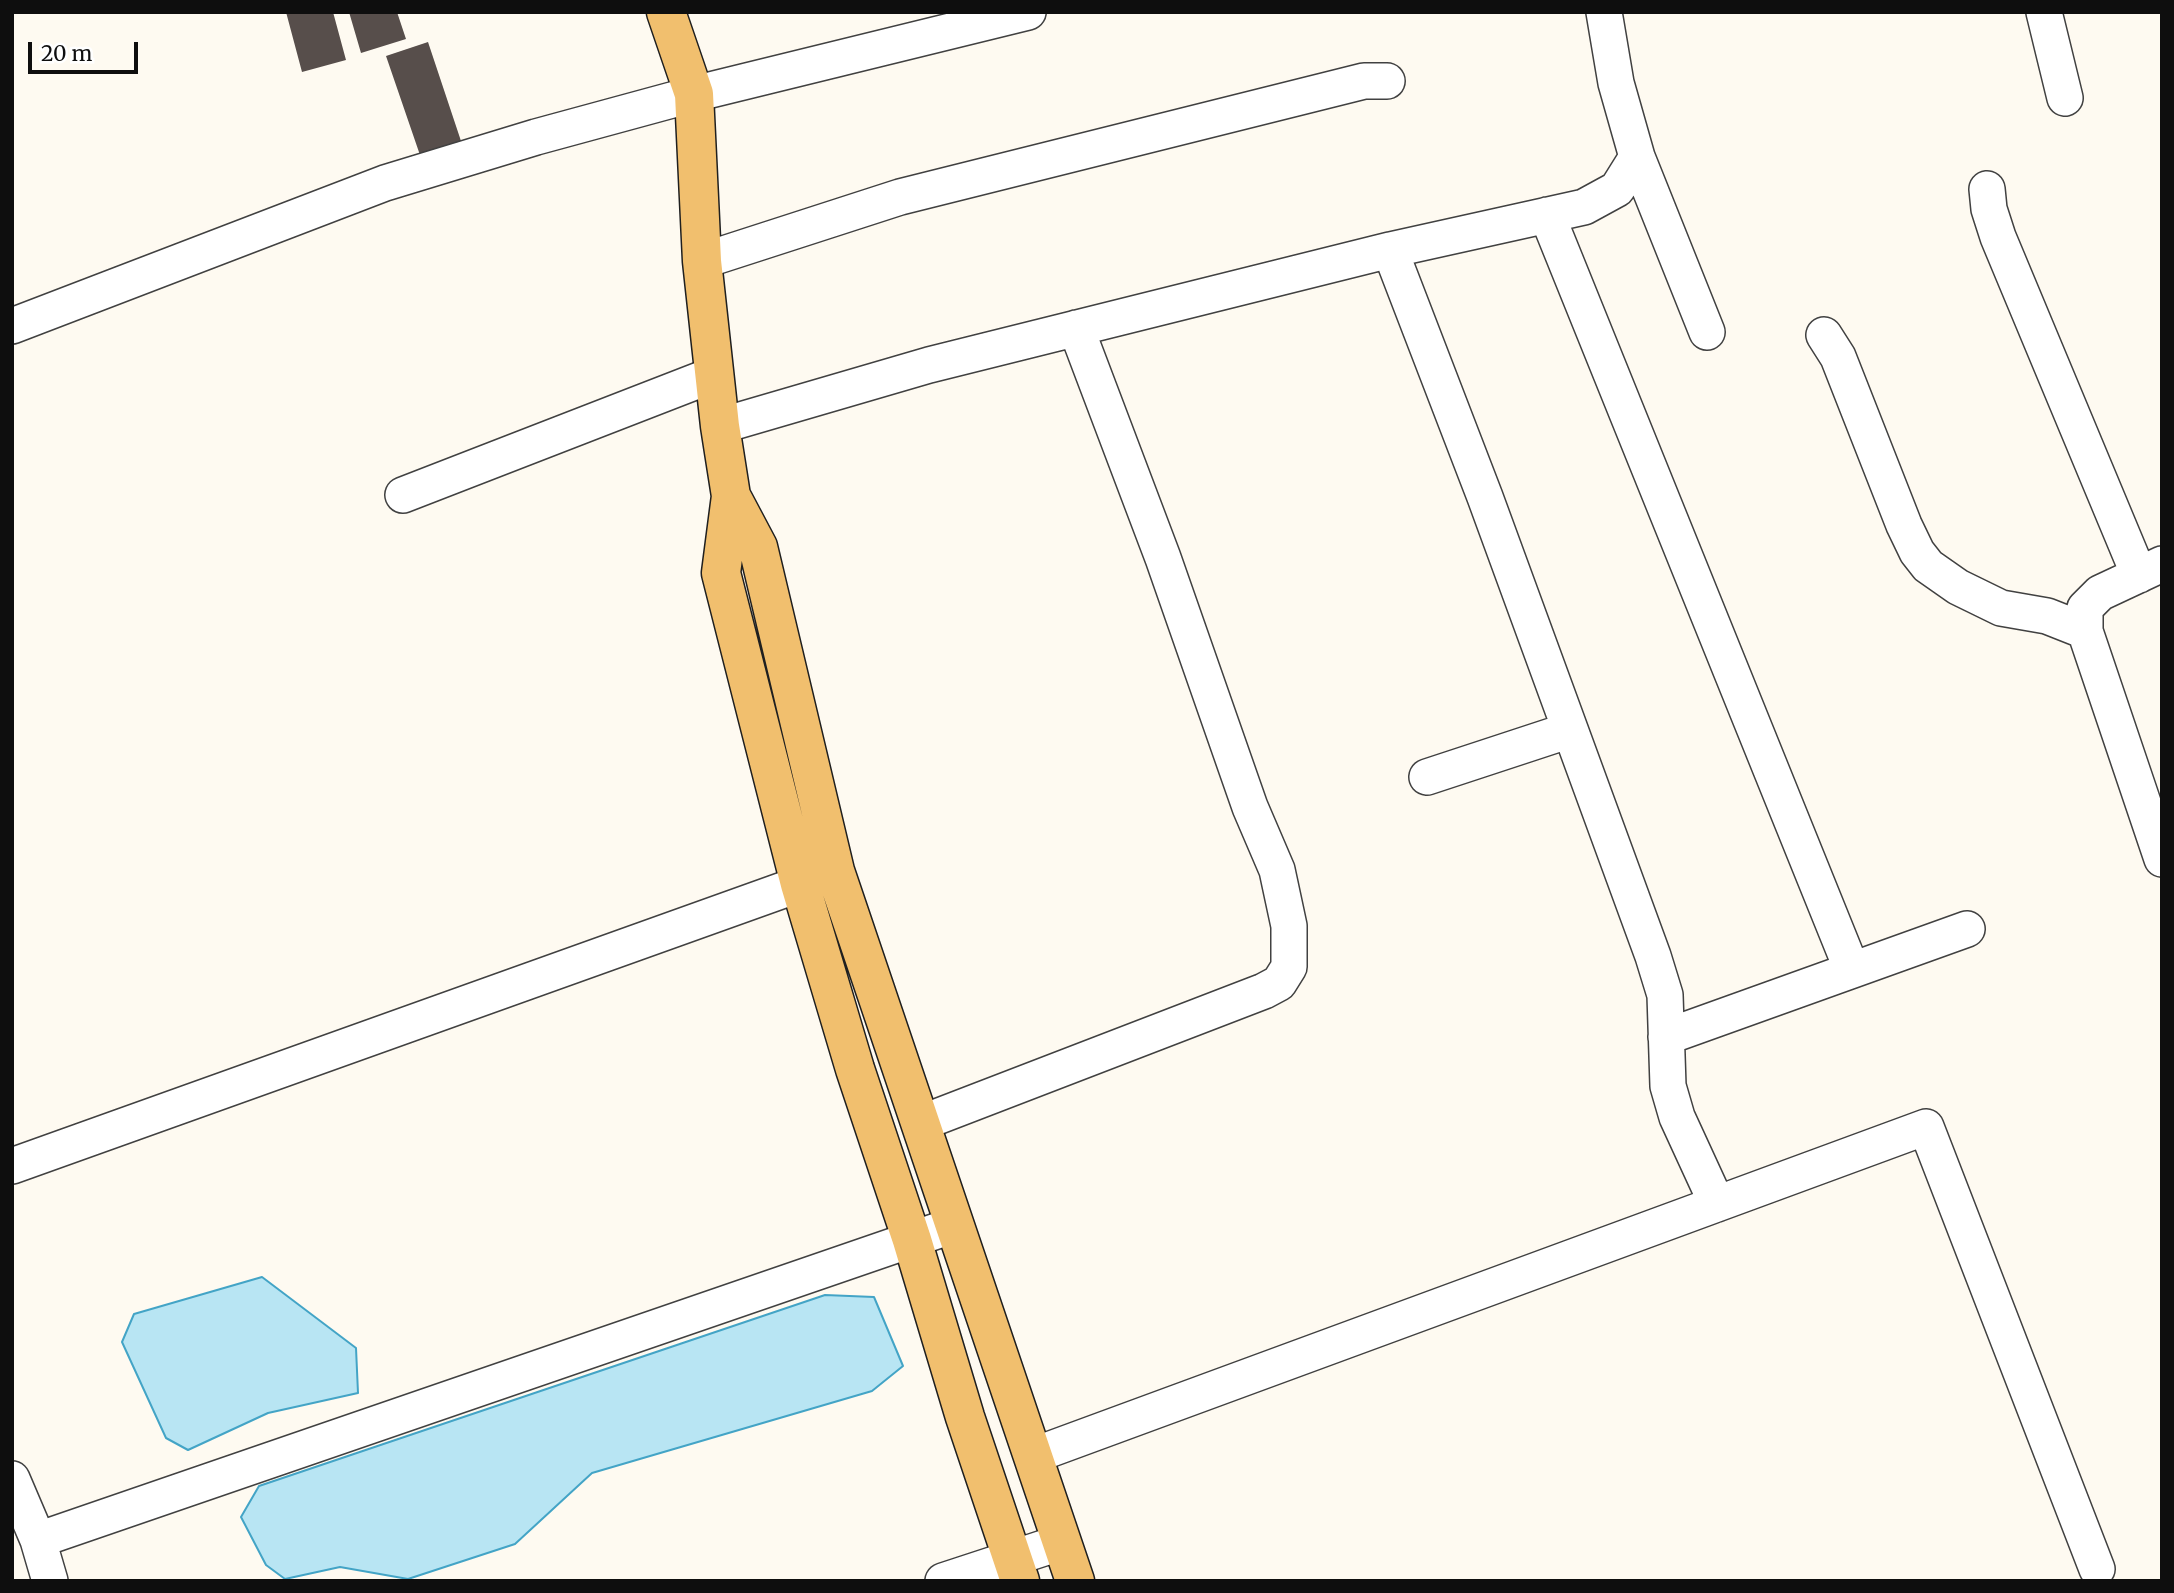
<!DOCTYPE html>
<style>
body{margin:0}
#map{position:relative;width:2174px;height:1593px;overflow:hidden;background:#fefaf1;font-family:Merriweather,serif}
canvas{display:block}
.frame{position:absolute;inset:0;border:14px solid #0e0e0e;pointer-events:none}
.scale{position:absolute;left:28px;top:42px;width:110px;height:32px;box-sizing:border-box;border:4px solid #0e0e0e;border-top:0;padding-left:9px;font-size:21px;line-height:24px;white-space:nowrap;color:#0e0e0e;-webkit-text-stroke:5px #fff;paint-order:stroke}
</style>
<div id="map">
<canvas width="2174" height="1593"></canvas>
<div class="frame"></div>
<div class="scale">20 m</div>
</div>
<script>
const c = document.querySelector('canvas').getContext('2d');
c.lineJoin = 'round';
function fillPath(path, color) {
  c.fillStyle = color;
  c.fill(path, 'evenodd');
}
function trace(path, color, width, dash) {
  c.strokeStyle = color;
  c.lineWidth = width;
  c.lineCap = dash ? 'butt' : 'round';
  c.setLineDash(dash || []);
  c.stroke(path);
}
const water = new Path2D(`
 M 262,1277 L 356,1348 L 358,1393 L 268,1413 L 188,1450 L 166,1438 L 122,1342 L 134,1314 Z
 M 825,1295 L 874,1297 L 903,1366 L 872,1391 L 592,1473 L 515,1544 L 408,1579 L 340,1567 L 285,1579 L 266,1565 L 241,1517 L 259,1486 Z`);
fillPath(water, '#b8e5f3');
trace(water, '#43a4c6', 2);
fillPath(new Path2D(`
 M 286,12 L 333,12 L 346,60 L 302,72 Z
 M 349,12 L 397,12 L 406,39 L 361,53 Z
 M 428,42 L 462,144 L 421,158 L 386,56 Z`), '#574e4b');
const minor = new Path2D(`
 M 2044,12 L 2065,98
 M 1637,157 L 1707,332
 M 1987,189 L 1989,209 L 1998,237 L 2139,575
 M 1547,215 L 1852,970
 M 1390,250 L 1485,497 L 1653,956 L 1665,995 L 1668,1086 L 1677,1117 L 1717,1204
 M 702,261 L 900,197 L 1364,81 L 1387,81
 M 12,326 L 385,183 L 536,137 L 694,94 L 1028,12
 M 1824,335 L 1838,357 L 1904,525 L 1917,552 L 1928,566 L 1958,587 L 2001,608 L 2047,616 L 2085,631
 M 720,426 L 929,365 L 1390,250 L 1584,207 L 1617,189 L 1637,157 L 1616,83 L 1604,12
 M 403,495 L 715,374
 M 2162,564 L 2100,593 L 2085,608 L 2085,631 L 2162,859
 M 1427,777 L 1570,730
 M 1666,1037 L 1967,929
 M 921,1123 L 1264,991 L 1279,983 L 1289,967 L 1289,926 L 1277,870 L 1250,807 L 1163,558 L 1076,328
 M 12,1166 L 800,884
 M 1032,1456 L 1926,1127 L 2097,1569
 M 12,1479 L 38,1540 L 50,1581
 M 38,1540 L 954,1225
 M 943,1581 L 1062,1542`);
const major = new Path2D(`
 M 666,12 L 694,94 L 702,261 L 720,426 L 731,496 L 721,573 L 800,884 L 855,1069 L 912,1240 L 965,1417 L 1020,1581
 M 731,496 L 758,547 L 835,871 L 1075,1581`);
trace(minor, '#414141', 38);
trace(major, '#1f1f1f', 41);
trace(minor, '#fff', 35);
trace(major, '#f1bf6e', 38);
</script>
